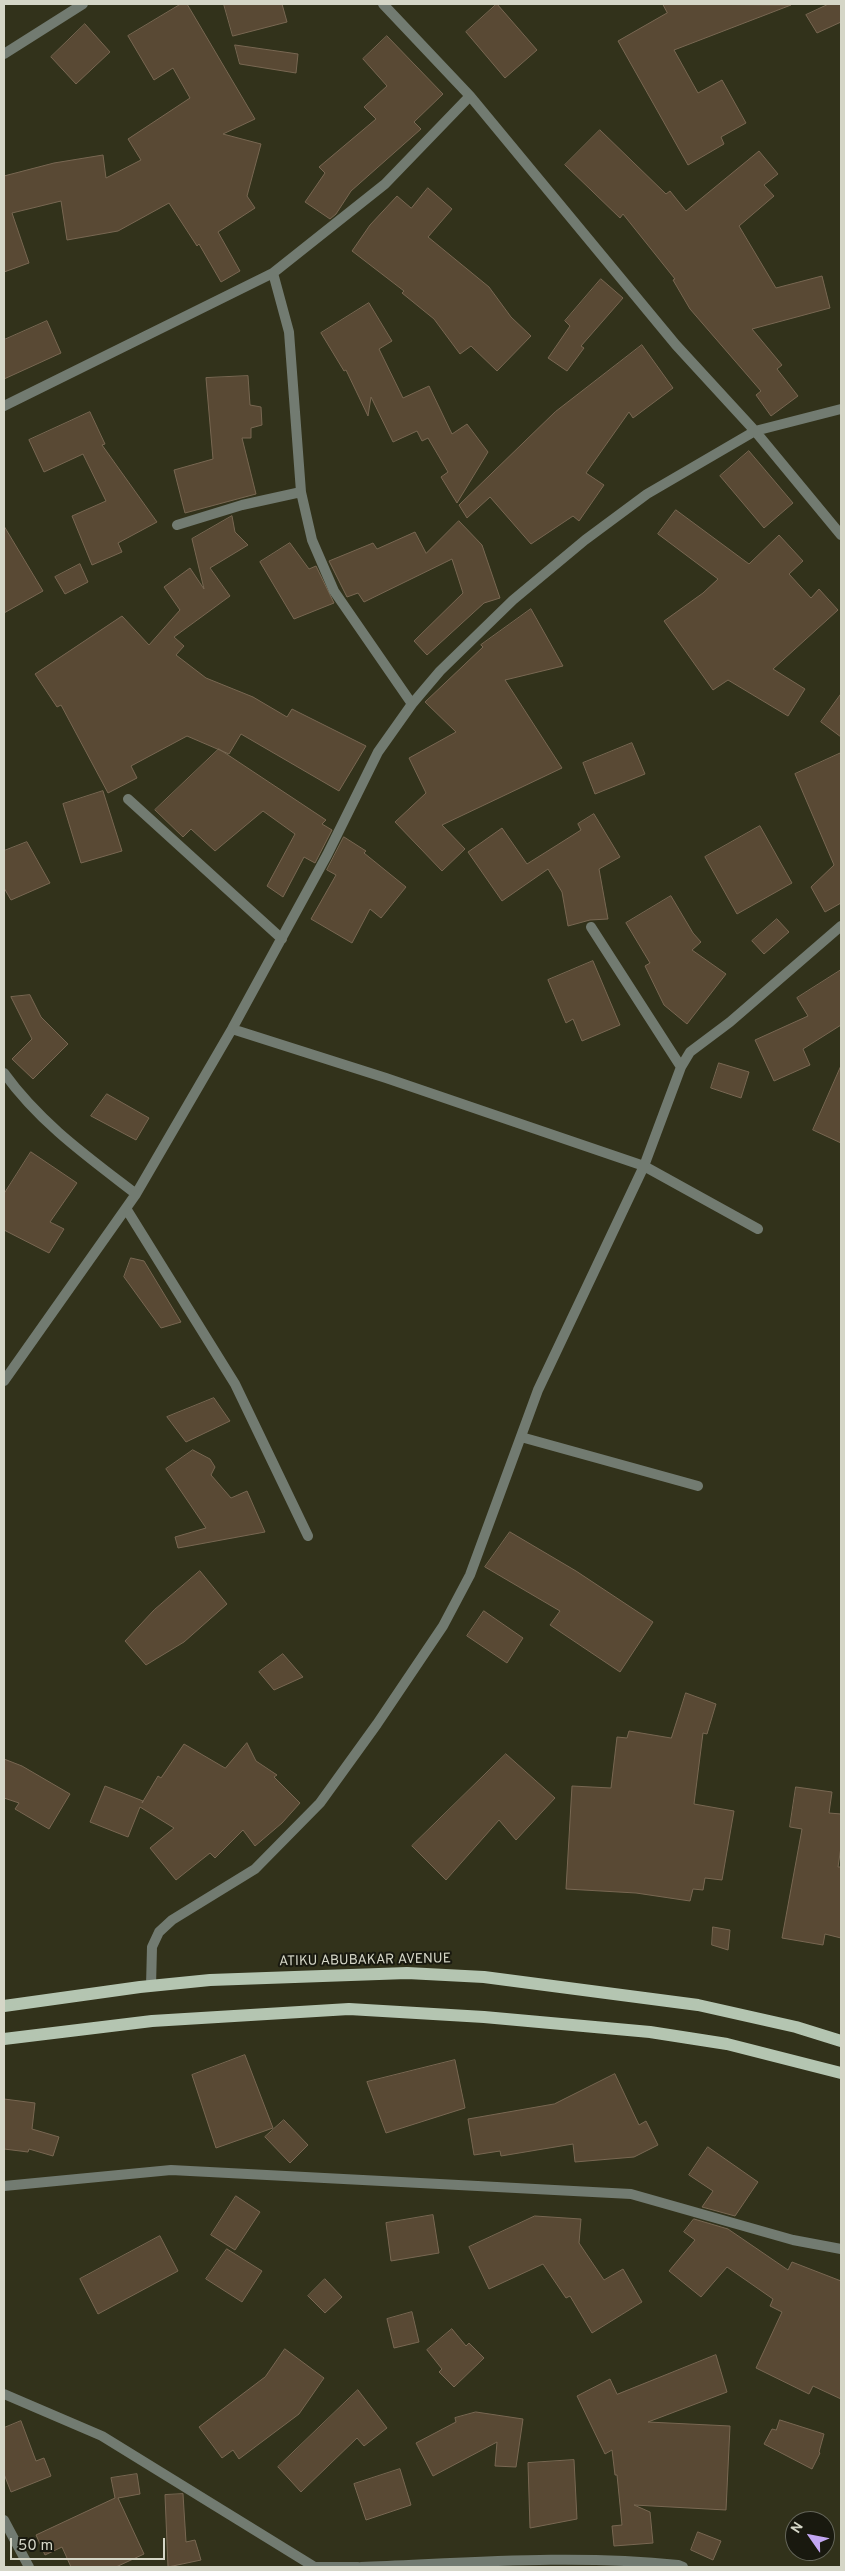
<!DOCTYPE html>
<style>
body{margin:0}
#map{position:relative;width:845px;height:2571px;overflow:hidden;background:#32321b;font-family:Overpass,sans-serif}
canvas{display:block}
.frame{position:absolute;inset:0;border:5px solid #d5d6c7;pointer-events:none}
.north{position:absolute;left:785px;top:2511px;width:50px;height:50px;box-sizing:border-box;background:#19190f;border:1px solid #646559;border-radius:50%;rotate:303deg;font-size:14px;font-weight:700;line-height:20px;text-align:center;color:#d5d6c7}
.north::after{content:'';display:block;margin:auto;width:18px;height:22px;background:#c3a7f2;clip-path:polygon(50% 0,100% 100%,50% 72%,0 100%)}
.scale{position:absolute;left:10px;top:2538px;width:155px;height:22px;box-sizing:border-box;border:2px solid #d5d6c7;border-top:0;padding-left:6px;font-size:15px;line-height:18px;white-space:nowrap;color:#d5d6c7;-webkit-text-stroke:4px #19190f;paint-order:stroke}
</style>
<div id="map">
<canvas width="845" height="2571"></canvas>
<div class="frame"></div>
<div class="north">N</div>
<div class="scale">50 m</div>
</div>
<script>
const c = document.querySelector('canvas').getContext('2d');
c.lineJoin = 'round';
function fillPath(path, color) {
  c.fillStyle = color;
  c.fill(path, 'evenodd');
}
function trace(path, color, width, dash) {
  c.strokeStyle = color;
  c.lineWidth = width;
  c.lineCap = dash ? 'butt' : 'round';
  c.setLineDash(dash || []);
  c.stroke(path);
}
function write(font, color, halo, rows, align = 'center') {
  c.font = font + ' Overpass,sans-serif';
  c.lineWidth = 4;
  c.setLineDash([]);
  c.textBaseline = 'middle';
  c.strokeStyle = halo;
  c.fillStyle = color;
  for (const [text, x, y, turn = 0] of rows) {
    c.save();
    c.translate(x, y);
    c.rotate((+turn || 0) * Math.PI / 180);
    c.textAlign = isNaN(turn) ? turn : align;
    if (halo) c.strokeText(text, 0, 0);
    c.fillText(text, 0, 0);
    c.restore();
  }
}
const building = new Path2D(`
 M 181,4 L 187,4 L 255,119 L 223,134 L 261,144 L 247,196 L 255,208 L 218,232 L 240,271 L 221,282 L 199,244 L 197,246 L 169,203 L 118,231 L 67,240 L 61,201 L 12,213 L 29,263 L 4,272 L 4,176 L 54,163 L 103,155 L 106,178 L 141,160 L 128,139 L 190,98 L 173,68 L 154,80 L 128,36 Z
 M 224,4 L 282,4 L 287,22 L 233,36 Z
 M 497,4 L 537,50 L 505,78 L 466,32 Z
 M 663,4 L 791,5 L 674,50 L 698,93 L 722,80 L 746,123 L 721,137 L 724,144 L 688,165 L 618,41 L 667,13 Z
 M 829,4 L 841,4 L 841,22 L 817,33 L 806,15 Z
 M 85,24 L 110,52 L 76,84 L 51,57 Z
 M 387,36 L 443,94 L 414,122 L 421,129 L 351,191 L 336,214 L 330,219 L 305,202 L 325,173 L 319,167 L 376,119 L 364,107 L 387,86 L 363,59 Z
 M 235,45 L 298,54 L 296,73 L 240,64 Z
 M 600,130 L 666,194 L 670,191 L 686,211 L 759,151 L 778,174 L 764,185 L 774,196 L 739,226 L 776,288 L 822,276 L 830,308 L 752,329 L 782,365 L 777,369 L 798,396 L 771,416 L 756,395 L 761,391 L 690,309 L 673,280 L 675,279 L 623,214 L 620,218 L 565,165 Z
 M 428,188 L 452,209 L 428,237 L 489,287 L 511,317 L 531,336 L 497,371 L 471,346 L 460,354 L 434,319 L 402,293 L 404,291 L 352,251 L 370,225 L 397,196 L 411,208 Z
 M 601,279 L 623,298 L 581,346 L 584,348 L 567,371 L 548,358 L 570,326 L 565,321 Z
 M 369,303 L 392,341 L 379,349 L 403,398 L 429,386 L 452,434 L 467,424 L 488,452 L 457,503 L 441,477 L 448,472 L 428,438 L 422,441 L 417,431 L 393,442 L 371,397 L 368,416 L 346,370 L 344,371 L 321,333 Z
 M 47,321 L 61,353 L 4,379 L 4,340 Z
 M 642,345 L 673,388 L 633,418 L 629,412 L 586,473 L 604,485 L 579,521 L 573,516 L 531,544 L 490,497 L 467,518 L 459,505 L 555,412 Z
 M 248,376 L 250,405 L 261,407 L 262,425 L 251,428 L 251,438 L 242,438 L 256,494 L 185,513 L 174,470 L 213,459 L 206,378 Z
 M 90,412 L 105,444 L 102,445 L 157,522 L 118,543 L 122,552 L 92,565 L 72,516 L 106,501 L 83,454 L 44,472 L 29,440 Z
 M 749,451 L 793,503 L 764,528 L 720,476 Z
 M 676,510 L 749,564 L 779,535 L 803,561 L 789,574 L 811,598 L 819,589 L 838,610 L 773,669 L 805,689 L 788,716 L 728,680 L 713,690 L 664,621 L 703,593 L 718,579 L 658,534 Z
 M 232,516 L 235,532 L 248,545 L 210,568 L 230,596 L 174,637 L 184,646 L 176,655 L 206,678 L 253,697 L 287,717 L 292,709 L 366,746 L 339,791 L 241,734 L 229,754 L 187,736 L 131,766 L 137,778 L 108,793 L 61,705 L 57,707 L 35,674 L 122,616 L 149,645 L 180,610 L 164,587 L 190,568 L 204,589 L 192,539 Z
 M 459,521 L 482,545 L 500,598 L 484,603 L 427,655 L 414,641 L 463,593 L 452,559 L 364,602 L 358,593 L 347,597 L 329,561 L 373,543 L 377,549 L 415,532 L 426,553 Z
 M 4,526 L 43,591 L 4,613 Z
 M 290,543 L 309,569 L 316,566 L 334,603 L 294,619 L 260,562 Z
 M 80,564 L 88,582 L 65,594 L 55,577 Z
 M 531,609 L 563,666 L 505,680 L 562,768 L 442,825 L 465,849 L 442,871 L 395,822 L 426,793 L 409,758 L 456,732 L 425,702 L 483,647 L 481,645 Z
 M 841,694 L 841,737 L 821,722 Z
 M 632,743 L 645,774 L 595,794 L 583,763 Z
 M 219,749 L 326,820 L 322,824 L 332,830 L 315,863 L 304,857 L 283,897 L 267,886 L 295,834 L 263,811 L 215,851 L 191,829 L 183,837 L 155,810 Z
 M 841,753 L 841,903 L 825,912 L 811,887 L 834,865 L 795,774 Z
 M 103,791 L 122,851 L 81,863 L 63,804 Z
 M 594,814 L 620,857 L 599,869 L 608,919 L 590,920 L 568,926 L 562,892 L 548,869 L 502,901 L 468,852 L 502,828 L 527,864 L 581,830 L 578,824 Z
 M 760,826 L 792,883 L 737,914 L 705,857 Z
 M 344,837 L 366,851 L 364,853 L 406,887 L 381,918 L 370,909 L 352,943 L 311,919 L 336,875 L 327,870 Z
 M 27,842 L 50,883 L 11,900 L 4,888 L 4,851 Z
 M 671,896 L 693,933 L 701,942 L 692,950 L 726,974 L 687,1024 L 664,1005 L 645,966 L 650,963 L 626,923 Z
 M 777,919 L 789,932 L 764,954 L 752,941 Z
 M 593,961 L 620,1025 L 582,1041 L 573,1019 L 566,1023 L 548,980 Z
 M 841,970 L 841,1025 L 803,1049 L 810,1065 L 774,1081 L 755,1040 L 808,1016 L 797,998 Z
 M 30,995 L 41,1017 L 68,1044 L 33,1079 L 12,1059 L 32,1039 L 11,997 Z
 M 719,1063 L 749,1072 L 741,1098 L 711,1088 Z
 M 841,1066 L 841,1143 L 813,1130 Z
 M 107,1094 L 149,1118 L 136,1140 L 91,1116 Z
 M 31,1152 L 77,1183 L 50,1222 L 64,1229 L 49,1253 L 4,1230 L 4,1194 Z
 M 131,1258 L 144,1261 L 181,1322 L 161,1328 L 124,1277 Z
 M 214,1398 L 230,1421 L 186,1442 L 167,1417 Z
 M 193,1450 L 210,1459 L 215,1467 L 211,1475 L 231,1498 L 247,1491 L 265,1532 L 178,1548 L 175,1537 L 206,1528 L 166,1469 Z
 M 510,1532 L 576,1571 L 653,1622 L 620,1672 L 550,1625 L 560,1611 L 485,1567 Z
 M 200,1571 L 227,1604 L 184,1642 L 146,1665 L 125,1641 L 154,1610 Z
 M 484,1611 L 523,1638 L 507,1663 L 467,1636 Z
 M 283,1654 L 303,1677 L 274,1690 L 259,1672 Z
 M 686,1693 L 716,1704 L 707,1734 L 703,1733 L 694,1804 L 734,1811 L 722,1880 L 705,1878 L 703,1890 L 693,1889 L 690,1901 L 636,1893 L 566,1889 L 572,1786 L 611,1788 L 617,1737 L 627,1738 L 629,1731 L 671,1738 Z
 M 247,1743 L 256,1761 L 277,1775 L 274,1777 L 300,1803 L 282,1823 L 255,1846 L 243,1830 L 215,1858 L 210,1853 L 176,1880 L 150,1848 L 174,1828 L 140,1807 L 128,1837 L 90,1822 L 105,1786 L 143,1801 L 142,1803 L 158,1776 L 161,1778 L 184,1744 L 225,1768 Z
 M 506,1754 L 555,1798 L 516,1840 L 499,1820 L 446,1880 L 412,1846 Z
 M 4,1759 L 22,1766 L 70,1794 L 49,1829 L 15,1809 L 19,1803 L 4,1798 Z
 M 796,1787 L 832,1792 L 829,1813 L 841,1814 L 841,1847 L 838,1867 L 841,1867 L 841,1938 L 825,1934 L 823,1945 L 782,1938 L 802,1829 L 790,1827 Z
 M 713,1927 L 730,1930 L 728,1950 L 712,1945 Z
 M 245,2055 L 273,2128 L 216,2148 L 192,2075 Z
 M 455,2060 L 465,2108 L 386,2133 L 367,2082 Z
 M 615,2074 L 639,2125 L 646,2121 L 658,2145 L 634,2157 L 575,2162 L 573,2144 L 501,2156 L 500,2151 L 474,2155 L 468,2119 L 554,2104 Z
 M 4,2099 L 35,2103 L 32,2129 L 59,2137 L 53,2156 L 29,2149 L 28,2152 L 4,2149 Z
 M 284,2120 L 308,2145 L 290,2163 L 265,2137 Z
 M 708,2147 L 758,2182 L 735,2216 L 702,2207 L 713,2191 L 689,2175 Z
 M 236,2196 L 260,2212 L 235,2250 L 211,2235 Z
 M 433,2215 L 439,2253 L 391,2261 L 386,2223 Z
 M 535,2216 L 581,2219 L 579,2243 L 604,2280 L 623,2269 L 642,2302 L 592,2333 L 570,2296 L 566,2298 L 543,2264 L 489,2289 L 469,2247 Z
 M 694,2219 L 728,2229 L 788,2270 L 792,2262 L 841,2281 L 841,2399 L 813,2386 L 809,2394 L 756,2368 L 782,2312 L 770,2306 L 773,2299 L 727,2267 L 701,2297 L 669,2271 L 695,2240 L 684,2232 Z
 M 160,2236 L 178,2271 L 98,2314 L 80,2279 Z
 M 227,2249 L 262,2271 L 242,2302 L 206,2279 Z
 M 325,2279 L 342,2297 L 325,2313 L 308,2296 Z
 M 412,2312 L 419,2342 L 394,2348 L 387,2319 Z
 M 452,2329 L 466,2346 L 469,2343 L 484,2358 L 454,2387 L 439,2372 L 442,2369 L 427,2350 Z
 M 285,2349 L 324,2378 L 299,2414 L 239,2459 L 233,2450 L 222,2458 L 199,2427 L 265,2377 Z
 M 716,2355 L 727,2392 L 648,2422 L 730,2426 L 726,2510 L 634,2505 L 650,2512 L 653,2543 L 614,2546 L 612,2526 L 622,2525 L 617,2475 L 615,2475 L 612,2450 L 605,2454 L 577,2396 L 610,2379 L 617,2394 Z
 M 358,2390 L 387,2428 L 364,2446 L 357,2438 L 301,2492 L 278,2467 Z
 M 476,2412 L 523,2419 L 516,2467 L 495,2466 L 497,2442 L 433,2476 L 416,2443 L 456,2422 L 455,2418 Z
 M 780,2420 L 824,2434 L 819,2452 L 820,2453 L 812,2469 L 764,2444 L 772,2429 L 776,2430 Z
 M 21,2421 L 36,2461 L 44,2458 L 51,2476 L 11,2492 L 4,2474 L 4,2428 Z
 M 574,2460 L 577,2519 L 530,2528 L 528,2463 Z
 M 400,2469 L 411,2505 L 366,2520 L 354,2484 Z
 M 137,2474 L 140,2494 L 118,2498 L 144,2554 L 116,2567 L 71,2567 L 62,2547 L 45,2555 L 36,2535 L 115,2498 L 111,2478 Z
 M 183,2494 L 186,2542 L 195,2540 L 201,2560 L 168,2567 L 165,2495 Z
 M 698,2532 L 721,2541 L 713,2560 L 691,2550 Z`);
fillPath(building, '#594934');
trace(building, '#786752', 1);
trace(new Path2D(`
 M 383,4 L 470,96 L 676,345 L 755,431 L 841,535
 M 273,273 L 289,332 L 301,492 L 312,540 L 334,591 L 412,704
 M 4,406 L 273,273 L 385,184 L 470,96
 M 177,525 L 242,505 L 301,492
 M 128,799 L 282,939
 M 591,927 L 681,1067
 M 232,1029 L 386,1078 L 644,1166 L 758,1229
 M 4,1073 C 40,1123 88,1157 136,1194
 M 127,1210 L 235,1384 L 308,1536
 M 4,1381 L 136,1194 L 232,1029 L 327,855 L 378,752 L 412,704 L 440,671 L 513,600 L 585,540 L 647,494 L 755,431 L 841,409
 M 521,1437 L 698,1486
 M 151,1986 L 152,1947 L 159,1932 L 172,1920 L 255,1869 L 320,1803 L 377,1724 L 443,1626 L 470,1575 L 538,1390 L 644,1166 L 681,1067 L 690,1052 L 730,1022 L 841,926
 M 4,2186 L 171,2170 L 631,2194 L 793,2240 L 841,2249
 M 4,2394 L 102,2436 L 313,2566
 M 4,2520 L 29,2567
 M 308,2567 L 358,2567
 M 361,2567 C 466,2563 573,2554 678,2565 L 683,2567`), '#727b71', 10);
trace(new Path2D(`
 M 4,54 L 83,4`), '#727b71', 10);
trace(new Path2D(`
 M 4,2006 L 140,1987 L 210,1980 L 407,1973 L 484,1977 L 698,2005 L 796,2027 L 841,2041
 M 4,2039 L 152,2021 L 349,2009 L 484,2017 L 650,2032 L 727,2044 L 841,2073`), '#b4c5b1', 12);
write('14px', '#d5d6c7', '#19190f', [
 ["ATIKU ABUBAKAR AVENUE",365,1961,-1]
]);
</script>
